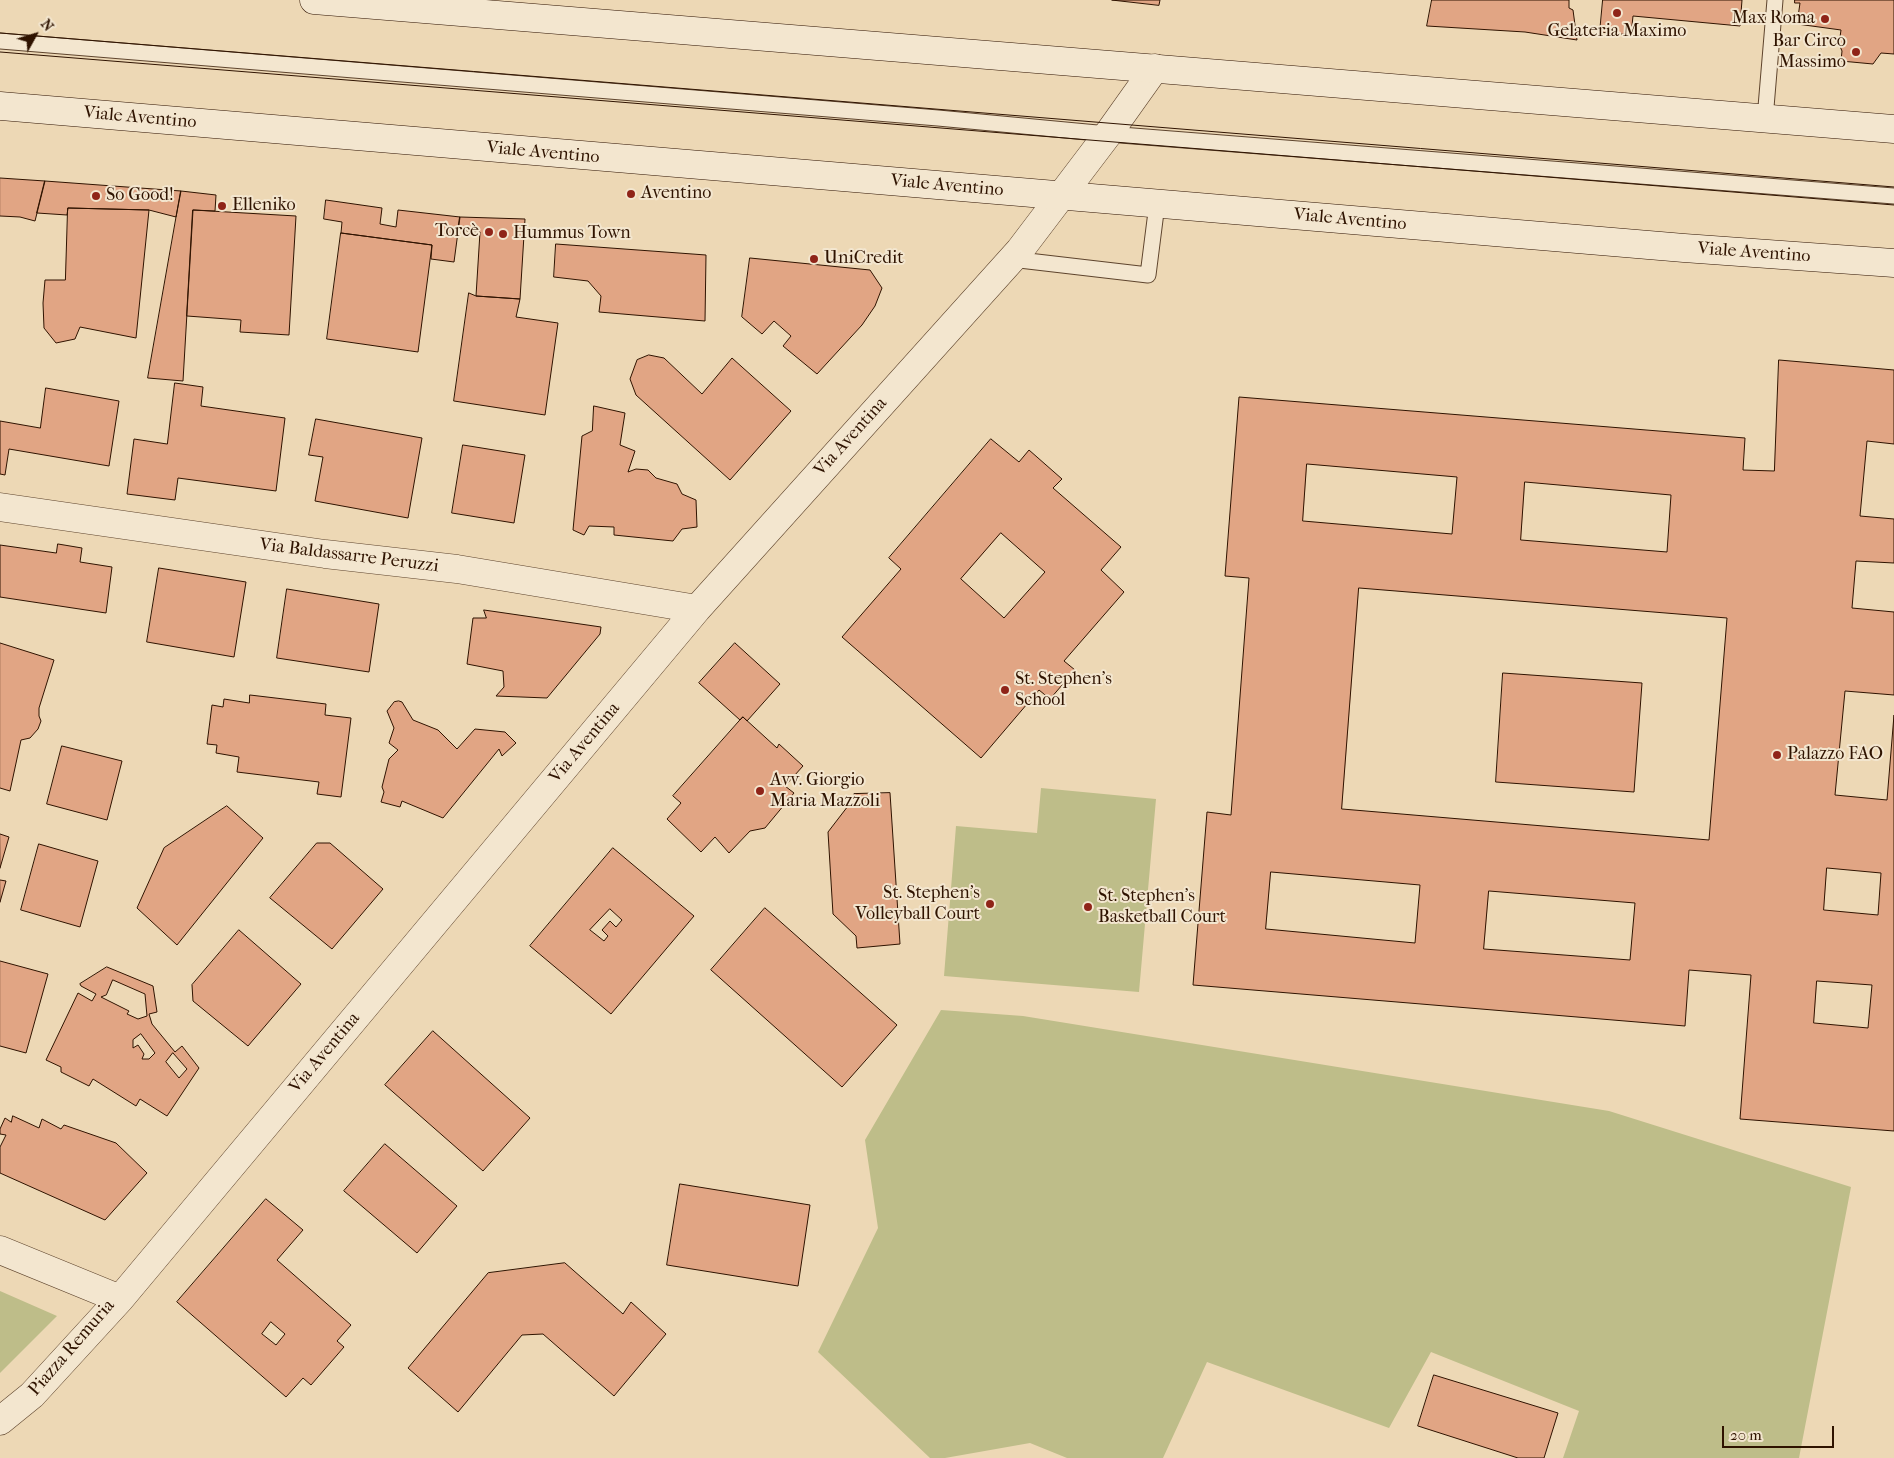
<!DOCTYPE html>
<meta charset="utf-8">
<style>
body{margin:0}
#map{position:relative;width:1894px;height:1458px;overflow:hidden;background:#edd8b5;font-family:"IM FELL French Canon",serif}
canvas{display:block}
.north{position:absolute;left:10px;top:10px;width:50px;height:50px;-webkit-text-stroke:4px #f3e6cf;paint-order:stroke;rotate:51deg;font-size:14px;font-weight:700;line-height:20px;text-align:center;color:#2f1300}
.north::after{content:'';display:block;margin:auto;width:18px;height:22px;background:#2f1300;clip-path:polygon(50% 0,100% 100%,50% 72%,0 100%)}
.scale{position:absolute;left:1722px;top:1426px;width:112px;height:22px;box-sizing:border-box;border:2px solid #2f1300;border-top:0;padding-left:6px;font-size:15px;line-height:18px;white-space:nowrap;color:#2f1300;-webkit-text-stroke:4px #f3e6cf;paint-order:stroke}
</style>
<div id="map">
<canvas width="1894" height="1458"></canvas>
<div class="north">N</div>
<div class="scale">20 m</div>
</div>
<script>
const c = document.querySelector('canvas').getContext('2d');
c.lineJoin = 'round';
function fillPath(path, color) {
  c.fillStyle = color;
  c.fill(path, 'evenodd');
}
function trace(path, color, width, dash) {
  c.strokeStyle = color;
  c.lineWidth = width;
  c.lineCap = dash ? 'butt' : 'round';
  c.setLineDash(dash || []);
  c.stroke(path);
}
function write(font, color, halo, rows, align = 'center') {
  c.font = font + ' "IM FELL French Canon",serif';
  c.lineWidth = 4;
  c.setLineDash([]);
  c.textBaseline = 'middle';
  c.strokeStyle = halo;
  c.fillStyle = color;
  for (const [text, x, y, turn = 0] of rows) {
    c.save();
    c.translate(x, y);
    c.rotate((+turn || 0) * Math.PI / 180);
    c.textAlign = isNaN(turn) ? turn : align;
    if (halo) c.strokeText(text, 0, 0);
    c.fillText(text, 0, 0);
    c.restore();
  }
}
fillPath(new Path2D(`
 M 1041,788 L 1156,799 L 1139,992 L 944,976 L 956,826 L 1037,833 Z
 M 941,1010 L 1023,1016 L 1609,1111 L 1851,1187 L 1799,1458 L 1563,1458 L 1579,1411 L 1431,1352 L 1389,1428 L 1207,1362 L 1163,1458 L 1067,1458 L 1030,1443 L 945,1458 L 930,1458 L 818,1352 L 878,1228 L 865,1140 Z
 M 0,1291 L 57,1316 L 0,1373 Z`), '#bebd89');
const building = new Path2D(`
 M 1112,0 L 1160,0 L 1159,5 Z
 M 1432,0 L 1569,0 L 1569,8 L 1573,10 L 1577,40 L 1525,32 L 1427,26 Z
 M 1603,0 L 1742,0 L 1740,26 L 1633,16 L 1631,35 L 1600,32 Z
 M 1795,0 L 1894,0 L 1894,54 L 1881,53 L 1873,64 L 1841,61 L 1842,51 L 1839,44 L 1841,30 L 1797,24 L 1800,3 L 1795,3 Z
 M 0,178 L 45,181 L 35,221 L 20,217 L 0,216 Z
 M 45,181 L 181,191 L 176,217 L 149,210 L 68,208 L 67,215 L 37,213 Z
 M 181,191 L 216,195 L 215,211 L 193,210 L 183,381 L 148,378 Z
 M 326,200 L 382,208 L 380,224 L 396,227 L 398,210 L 460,217 L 454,262 L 431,259 L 432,245 L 341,233 L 342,222 L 324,219 Z
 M 68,208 L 149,210 L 136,338 L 80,327 L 75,339 L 56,343 L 44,328 L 43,303 L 45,280 L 65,280 Z
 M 193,210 L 296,216 L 289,335 L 240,332 L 241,320 L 187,316 Z
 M 460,217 L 525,219 L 520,299 L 476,296 L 480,232 L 458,230 Z
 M 341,233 L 432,245 L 418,352 L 327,339 Z
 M 556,244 L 706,255 L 705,321 L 599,312 L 601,296 L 588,281 L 554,277 Z
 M 750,258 L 870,270 L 882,288 L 875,306 L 862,325 L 817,374 L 783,346 L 791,336 L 774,321 L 762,334 L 742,317 Z
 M 469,293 L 476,296 L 520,299 L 516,317 L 558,323 L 545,415 L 454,401 Z
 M 649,355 L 664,358 L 702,394 L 732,358 L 791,411 L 730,480 L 636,395 L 630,379 L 637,360 Z
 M 1779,360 L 1894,370 L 1894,444 L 1867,441 L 1860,516 L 1894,519 L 1894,563 L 1856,561 L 1852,608 L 1894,612 L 1894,695 L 1845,691 L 1835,795 L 1887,800 L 1894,715 L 1894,1131 L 1740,1119 L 1751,975 L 1689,970 L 1685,1026 L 1193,985 L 1207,812 L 1231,815 L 1249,578 L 1225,576 L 1239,397 L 1745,438 L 1743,470 L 1774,471 ZM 1307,464 L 1457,477 L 1452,534 L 1303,521 ZM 1525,482 L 1671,495 L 1667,552 L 1521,540 ZM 1359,588 L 1727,618 L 1709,840 L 1342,809 ZM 1827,868 L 1881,873 L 1878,915 L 1824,910 ZM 1271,872 L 1420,885 L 1415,943 L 1266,929 ZM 1489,891 L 1635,903 L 1630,960 L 1484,949 ZM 1817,981 L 1872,985 L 1868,1028 L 1814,1023 Z
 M 175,383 L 203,387 L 201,406 L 285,418 L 276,491 L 178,478 L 175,500 L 127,494 L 134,439 L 167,444 Z
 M 46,388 L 119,401 L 109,466 L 9,449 L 5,475 L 0,474 L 0,421 L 40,428 Z
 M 594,406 L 625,413 L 620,445 L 635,451 L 628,472 L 636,469 L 648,470 L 656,478 L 677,484 L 682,494 L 696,500 L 697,527 L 682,529 L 673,541 L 614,535 L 614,527 L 589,526 L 584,535 L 573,530 L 582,436 L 592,431 Z
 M 316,419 L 422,438 L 408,518 L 315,501 L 323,457 L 309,455 Z
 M 991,439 L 1019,462 L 1029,450 L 1062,479 L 1053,488 L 1121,547 L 1101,570 L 1124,592 L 1064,661 L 1075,670 L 1050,699 L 1039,690 L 981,758 L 842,637 L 901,569 L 889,558 ZM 1001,533 L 1045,572 L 1004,618 L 961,579 Z
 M 463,445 L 525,455 L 514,523 L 452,513 Z
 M 58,544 L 82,548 L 80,562 L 112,567 L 106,613 L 0,597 L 0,545 L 56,553 Z
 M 159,568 L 246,582 L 234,657 L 147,642 Z
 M 287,589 L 379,604 L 369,672 L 277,658 Z
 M 484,610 L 601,627 L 600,634 L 547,698 L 496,696 L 504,687 L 503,671 L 467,664 L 473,618 L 486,618 Z
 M 0,643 L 54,660 L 39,708 L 39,716 L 41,721 L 38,729 L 30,738 L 21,740 L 10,791 L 0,788 Z
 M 735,643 L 780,684 L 747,721 L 743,717 L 740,720 L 699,683 Z
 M 1503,673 L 1642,683 L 1634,792 L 1496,782 Z
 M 250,695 L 326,704 L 325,715 L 351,718 L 341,797 L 317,794 L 319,782 L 237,772 L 239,757 L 216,753 L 217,745 L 207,744 L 212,705 L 223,707 L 224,699 L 249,703 Z
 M 399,701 L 402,702 L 413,720 L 438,730 L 457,749 L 475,729 L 505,732 L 516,743 L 502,756 L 499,749 L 443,818 L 402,801 L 400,807 L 381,802 L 384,792 L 382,787 L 389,759 L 398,750 L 389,743 L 394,728 L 387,711 L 394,702 Z
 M 743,717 L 777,748 L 779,744 L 803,766 L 785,786 L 794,793 L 765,828 L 750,831 L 729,853 L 715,837 L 701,852 L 667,819 L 681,803 L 673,796 Z
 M 62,746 L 122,761 L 107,820 L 47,804 Z
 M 890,793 L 900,944 L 857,948 L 856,936 L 833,914 L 828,832 L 848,806 L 856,807 L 854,794 Z
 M 227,806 L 263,838 L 177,945 L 137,908 L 164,848 Z
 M 0,834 L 9,837 L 0,868 Z
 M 317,843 L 330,843 L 383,889 L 332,949 L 270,898 Z
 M 39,844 L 98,861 L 80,927 L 21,910 Z
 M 613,848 L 694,916 L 611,1014 L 530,946 ZM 610,909 L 622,920 L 616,927 L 610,921 L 602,930 L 608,936 L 604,941 L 590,930 Z
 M 0,880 L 6,881 L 0,902 Z
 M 765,908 L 897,1025 L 842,1087 L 711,970 Z
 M 239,930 L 301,984 L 248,1046 L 193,1001 L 192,985 Z
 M 0,961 L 48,974 L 26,1053 L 0,1046 Z
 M 107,967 L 153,986 L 157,1012 L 149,1014 L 152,1024 L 175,1052 L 182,1046 L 199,1068 L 167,1116 L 140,1099 L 136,1106 L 93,1079 L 89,1086 L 61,1072 L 61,1067 L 46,1060 L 78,993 L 92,1001 L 96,994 L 81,986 L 80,984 ZM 113,980 L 145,994 L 147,1016 L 138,1019 L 127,1014 L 129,1011 L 101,997 L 106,995 ZM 141,1034 L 155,1053 L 149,1059 L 142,1059 L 144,1054 L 138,1045 L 133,1048 L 133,1040 ZM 173,1053 L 187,1069 L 179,1078 L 166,1062 Z
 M 433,1031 L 530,1118 L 483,1171 L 385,1085 Z
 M 13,1116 L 39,1128 L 42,1119 L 61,1129 L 64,1125 L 116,1143 L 147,1173 L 105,1220 L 0,1173 L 0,1147 L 6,1135 L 0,1134 L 0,1129 L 5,1118 L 11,1122 Z
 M 385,1144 L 457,1206 L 417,1253 L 344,1191 Z
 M 680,1184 L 810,1205 L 798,1286 L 667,1265 Z
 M 266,1199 L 303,1230 L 277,1260 L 351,1325 L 337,1341 L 344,1347 L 311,1385 L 303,1378 L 286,1397 L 177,1302 ZM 271,1322 L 285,1334 L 276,1345 L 262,1334 Z
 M 565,1263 L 623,1314 L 631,1302 L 666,1334 L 614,1396 L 543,1334 L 522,1335 L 458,1412 L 408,1368 L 488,1273 Z
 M 1434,1375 L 1558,1413 L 1544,1458 L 1518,1458 L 1418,1426 Z`);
fillPath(building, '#e1a584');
trace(building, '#2f1300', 1);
const lane = new Path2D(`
 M 0,41 L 938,118 L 1108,134 L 1894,196
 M 1765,119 L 1775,0
 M 1011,259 L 1148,275 L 1157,204`);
const street = new Path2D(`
 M 0,507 L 325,554 L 457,569 L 697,609
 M 0,1250 L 120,1299 L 32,1395 L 0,1421
 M 120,1299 L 697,609 L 1020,250 L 1108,134 L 1155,68`);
const secondary = new Path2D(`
 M 314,0 L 1894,129
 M 0,106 L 1684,248 L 1894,263`);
trace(lane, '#5e442d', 17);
trace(street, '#5e442d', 29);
trace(secondary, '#2f1300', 29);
trace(lane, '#f3e6cf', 15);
trace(street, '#f3e6cf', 28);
trace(secondary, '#f3e6cf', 28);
trace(new Path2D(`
 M 0,33 L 1894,187
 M 0,52 L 1894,205`), '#2f1300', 1);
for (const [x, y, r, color] of [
 [1617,13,5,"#8f2418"],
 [1825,19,5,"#8f2418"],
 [1856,52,5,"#8f2418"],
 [631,194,5,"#8f2418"],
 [96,196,5,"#8f2418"],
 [222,206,5,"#8f2418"],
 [489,232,5,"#8f2418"],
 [503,234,5,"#8f2418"],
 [814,259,5,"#8f2418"],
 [1005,690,5,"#8f2418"],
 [1777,755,5,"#8f2418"],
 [760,791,5,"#8f2418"],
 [990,904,5,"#8f2418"],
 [1088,907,5,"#8f2418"]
]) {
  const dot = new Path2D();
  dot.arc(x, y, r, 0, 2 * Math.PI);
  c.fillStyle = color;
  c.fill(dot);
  trace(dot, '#f3e6cf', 2);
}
write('18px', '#2f1300', '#f3e6cf', [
 ["Max Roma",1815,19,"right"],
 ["Gelateria Maximo",1617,32,"center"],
 ["Bar Circo",1846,42,"right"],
 ["Massimo",1846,63,"right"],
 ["Aventino",641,194],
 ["So Good!",106,196],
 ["Elleniko",232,206],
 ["Torcè",479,232,"right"],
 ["Hummus Town",513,234],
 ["UniCredit",824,259],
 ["St. Stephen's",1015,680],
 ["School",1015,701],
 ["Palazzo FAO",1787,755],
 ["Avv. Giorgio",770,781],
 ["Maria Mazzoli",770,802],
 ["St. Stephen's",980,894,"right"],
 ["Volleyball Court",980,915,"right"],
 ["St. Stephen's",1098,897],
 ["Basketball Court",1098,918]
], 'left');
write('18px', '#2f1300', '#f3e6cf', [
 ["Viale Aventino",140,118,5],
 ["Viale Aventino",543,153,5],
 ["Viale Aventino",947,186,5],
 ["Viale Aventino",1350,220,5],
 ["Viale Aventino",1754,253,4],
 ["Via Aventina",851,437,-48],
 ["Via Baldassarre Peruzzi",349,556,7],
 ["Via Aventina",585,743,-50],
 ["Via Aventina",325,1053,-50],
 ["Piazza Remuria",72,1348,-49]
]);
</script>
